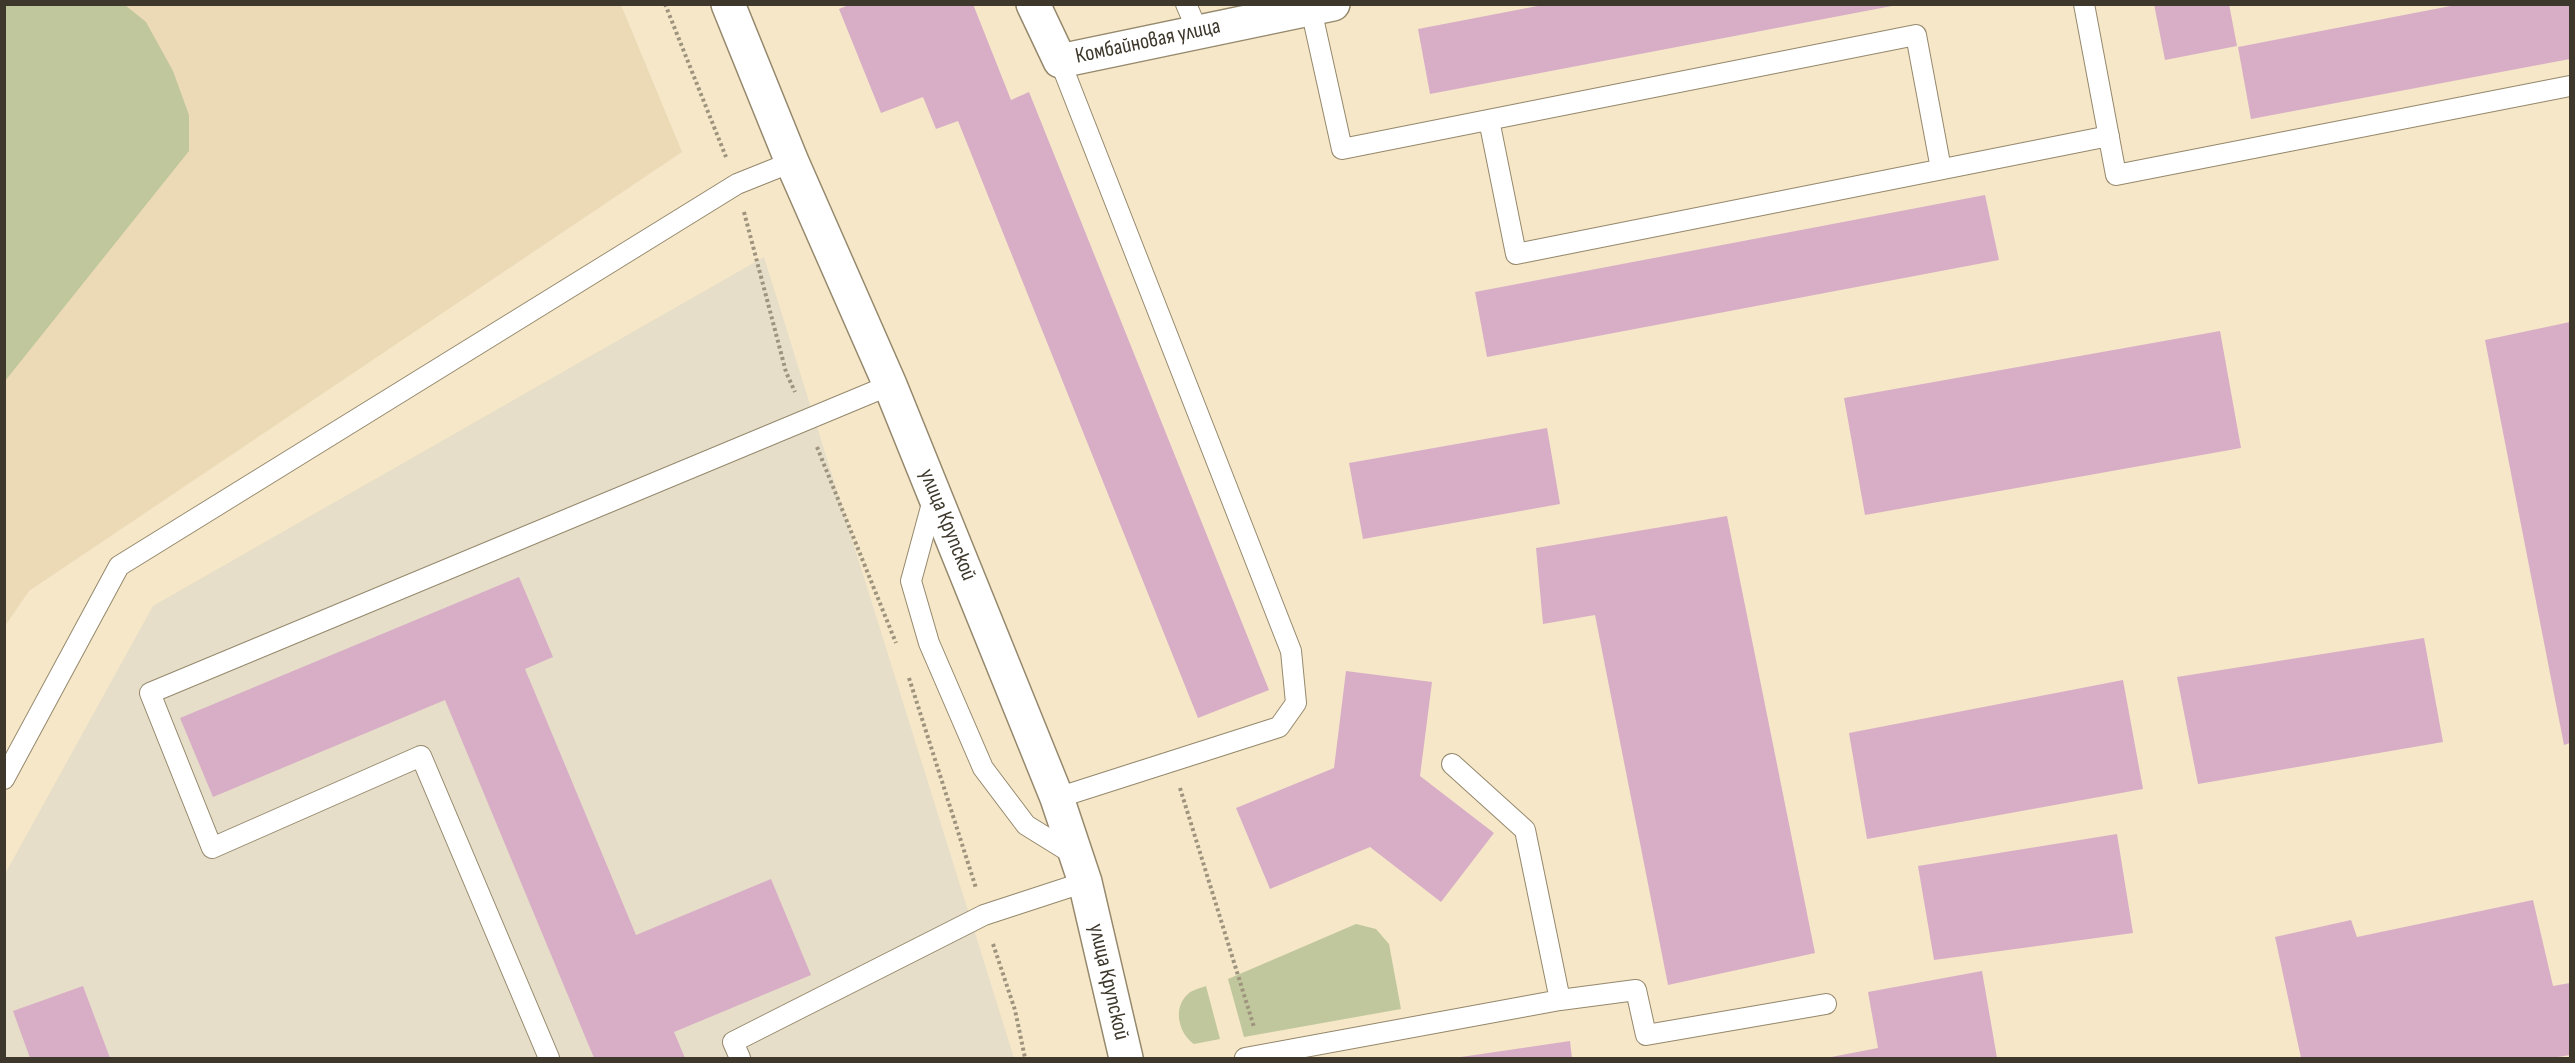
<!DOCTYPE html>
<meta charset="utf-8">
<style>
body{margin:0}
#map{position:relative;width:2575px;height:1063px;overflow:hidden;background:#f5e7c8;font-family:"Sofia Sans Condensed",sans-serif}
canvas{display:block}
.frame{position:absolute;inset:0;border:6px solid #3e382c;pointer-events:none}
</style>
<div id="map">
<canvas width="2575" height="1063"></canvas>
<div class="frame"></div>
</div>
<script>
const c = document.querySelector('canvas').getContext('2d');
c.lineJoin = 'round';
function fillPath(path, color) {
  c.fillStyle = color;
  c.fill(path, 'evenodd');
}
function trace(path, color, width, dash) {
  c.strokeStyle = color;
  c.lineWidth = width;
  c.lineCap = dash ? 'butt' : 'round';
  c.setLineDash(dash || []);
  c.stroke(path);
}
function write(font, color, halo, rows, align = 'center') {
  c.font = font + ' "Sofia Sans Condensed",sans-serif';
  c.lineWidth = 4.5;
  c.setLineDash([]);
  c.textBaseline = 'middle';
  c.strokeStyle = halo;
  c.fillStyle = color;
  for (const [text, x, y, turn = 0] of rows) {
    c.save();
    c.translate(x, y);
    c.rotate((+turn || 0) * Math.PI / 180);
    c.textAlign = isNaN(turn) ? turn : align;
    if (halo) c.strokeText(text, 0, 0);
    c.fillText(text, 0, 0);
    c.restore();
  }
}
fillPath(new Path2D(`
 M 5,5 L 621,5 L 682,152 L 29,591 L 5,626 Z`), '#ebdab5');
fillPath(new Path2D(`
 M 764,257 L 1014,1058 L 5,1058 L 5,874 L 153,606 Z`), '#e6dec8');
fillPath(new Path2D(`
 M 5,4 L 125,5 L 146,22 L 173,71 L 189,115 L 189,151 L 5,381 Z
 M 1356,924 L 1376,929 L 1389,944 L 1401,1009 L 1244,1037 L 1228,979 Z
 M 1206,986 L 1220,1039 L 1194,1044 C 1179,1034 1172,1008 1188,994 C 1192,990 1201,988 1206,986 Z`), '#c1c79d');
fillPath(new Path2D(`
 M 851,4 L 973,4 L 1011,100 L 1029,92 L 1269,690 L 1198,718 L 958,121 L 936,129 L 923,97 L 881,113 L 839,9 Z
 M 1548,4 L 1892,4 L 1892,6 L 1430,94 L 1418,29 Z
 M 2154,4 L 2229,4 L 2237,46 L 2165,60 Z
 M 2461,4 L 2570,4 L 2570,59 L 2251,119 L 2238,47 Z
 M 1985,195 L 1999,260 L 1487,357 L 1475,292 Z
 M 2570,322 L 2570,743 L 2564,745 L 2485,340 Z
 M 2220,331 L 2241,448 L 1865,515 L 1844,398 Z
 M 1547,428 L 1560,504 L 1363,539 L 1349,463 Z
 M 1727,516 L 1815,953 L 1668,985 L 1595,615 L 1543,624 L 1536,548 Z
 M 519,577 L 553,657 L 525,669 L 636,935 L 771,879 L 811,975 L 674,1032 L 685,1058 L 594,1058 L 445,700 L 213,797 L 180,718 Z
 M 2424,638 L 2443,742 L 2198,784 L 2177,677 Z
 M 1346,671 L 1432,682 L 1420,776 L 1494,833 L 1441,902 L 1370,847 L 1270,889 L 1236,808 L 1334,768 Z
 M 2123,680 L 2143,789 L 1867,839 L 1849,733 Z
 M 2117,834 L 2133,933 L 1934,960 L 1918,866 Z
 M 2533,900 L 2553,986 L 2570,983 L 2570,1055 L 2552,1058 L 2301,1058 L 2275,937 L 2351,920 L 2357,937 Z
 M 1982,971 L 1997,1058 L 1826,1058 L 1878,1048 L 1868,992 Z
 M 83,986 L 110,1058 L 30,1058 L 13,1011 Z
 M 1570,1041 L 1572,1058 L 1461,1058 L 1461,1057 Z`), '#d8aec7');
const service = new Path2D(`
 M 1186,4 L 1198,32
 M 2084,4 L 2116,175 L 2570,86
 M 1311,9 L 1342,149 L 1916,35 L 1941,169
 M 1489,120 L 1516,254 L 2109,136
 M 934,496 L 911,581 L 929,643 L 983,768 L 1026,825 L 1076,856
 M 1452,764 L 1525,830 L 1560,1000
 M 4,779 L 119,566 L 737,184 L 792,162
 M 1057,798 L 1279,727 L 1296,703 L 1291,651 L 1060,61
 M 549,1058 L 421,756 L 212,848 L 150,693 L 890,385
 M 740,1058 L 733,1042 L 984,915 L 1085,882
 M 1245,1058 L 1560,1000 L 1636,990 L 1646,1035 L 1826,1004`);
const minor = new Path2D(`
 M 1033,4 L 1060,61 L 1333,4`);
const tertiary = new Path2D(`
 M 728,4 L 792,162 L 890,385 L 1057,798 L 1085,882 L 1126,1058`);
trace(service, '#95886c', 22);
trace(minor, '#95886c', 36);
trace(tertiary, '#95886c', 36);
trace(new Path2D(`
 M 665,4 L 726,157
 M 744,212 L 786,372 L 795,392
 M 817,447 L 896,643
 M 909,678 L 976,888
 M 1180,788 L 1254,1027
 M 993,944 L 1015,1010 L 1025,1058`), '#9e947e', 4, [3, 3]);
trace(service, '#fff', 20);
trace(minor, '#fff', 33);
trace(tertiary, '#fff', 33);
write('22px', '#3e382c', '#fff', [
 ["Комбайновая улица",1148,42,-12],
 ["улица Крупской",947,525,68],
 ["улица Крупской",1108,982,77]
]);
</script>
